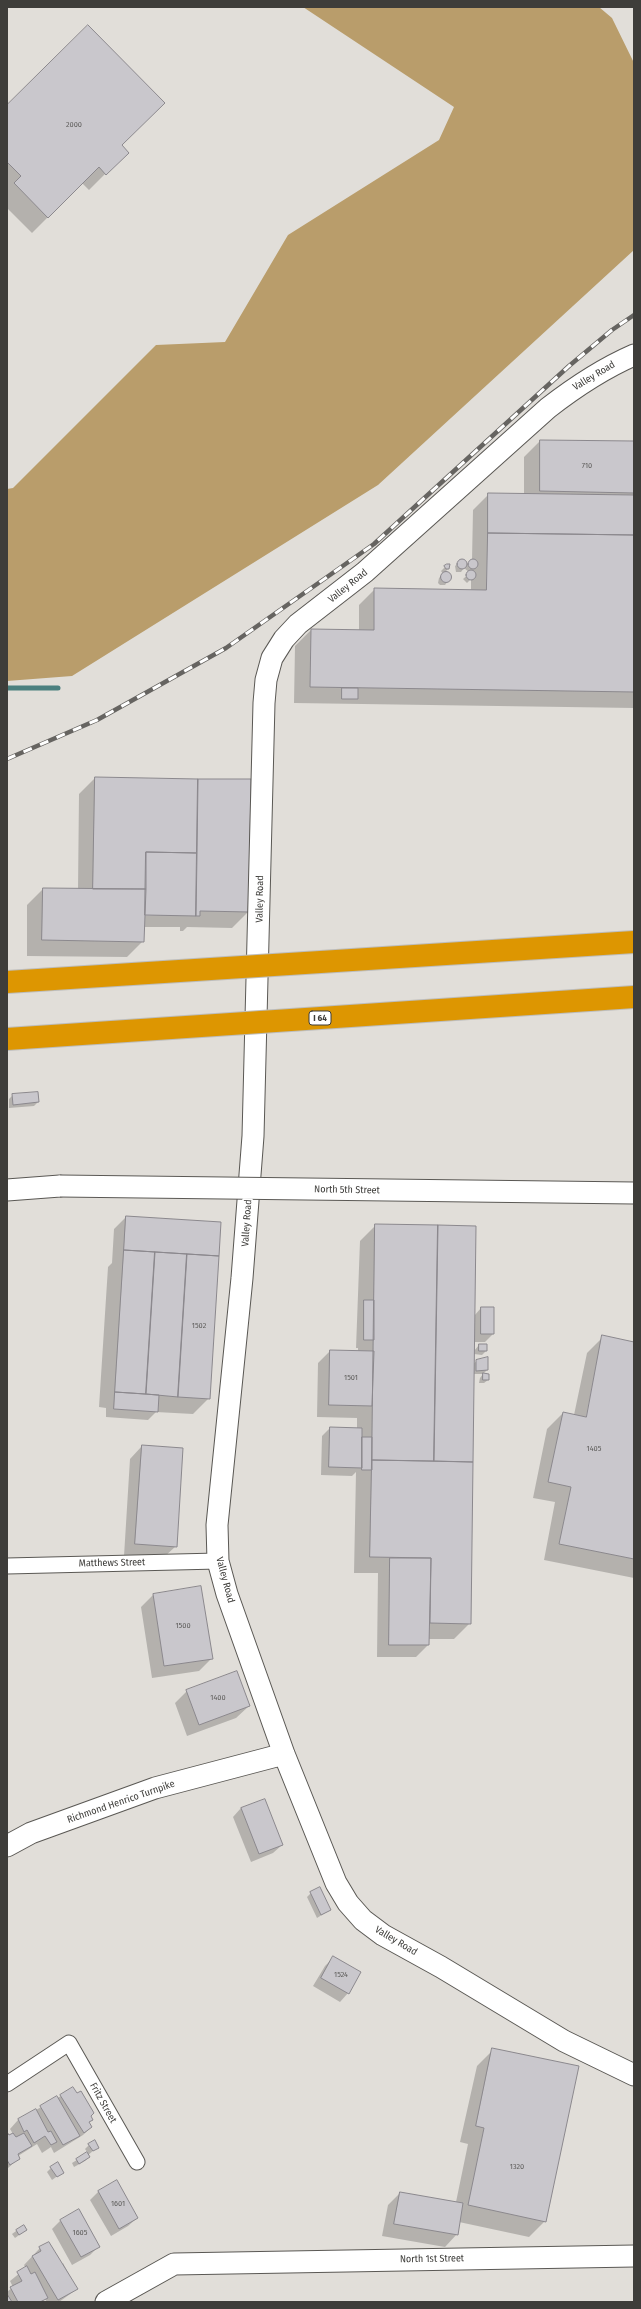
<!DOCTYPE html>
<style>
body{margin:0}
#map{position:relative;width:641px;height:2309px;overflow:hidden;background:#e1ded9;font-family:"Fira Sans Condensed",sans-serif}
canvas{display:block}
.frame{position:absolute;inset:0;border:8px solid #3e3d3a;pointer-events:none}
</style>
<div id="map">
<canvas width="641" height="2309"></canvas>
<div class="frame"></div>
</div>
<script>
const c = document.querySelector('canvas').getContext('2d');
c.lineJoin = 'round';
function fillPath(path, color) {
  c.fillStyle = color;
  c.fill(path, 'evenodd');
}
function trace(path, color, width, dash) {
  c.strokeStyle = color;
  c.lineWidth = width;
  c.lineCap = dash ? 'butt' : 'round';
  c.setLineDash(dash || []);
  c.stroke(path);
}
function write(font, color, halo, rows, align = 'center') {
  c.font = font + ' "Fira Sans Condensed",sans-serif';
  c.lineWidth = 3.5;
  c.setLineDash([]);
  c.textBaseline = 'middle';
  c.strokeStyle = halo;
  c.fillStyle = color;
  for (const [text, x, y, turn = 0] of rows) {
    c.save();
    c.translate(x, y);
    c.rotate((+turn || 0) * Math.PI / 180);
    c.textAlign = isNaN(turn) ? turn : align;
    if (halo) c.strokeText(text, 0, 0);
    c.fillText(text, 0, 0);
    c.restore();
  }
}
fillPath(new Path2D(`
 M 303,7 L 599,7 L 612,18 L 634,63 L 634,250 L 378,485 L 72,676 L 7,681 L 7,489 L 13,488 L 156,345 L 225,342 L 288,235 L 439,140 L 454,107 Z`), '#b99d6b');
fillPath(new Path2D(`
 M 7,107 L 120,145 L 111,168 L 89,190 L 82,183 L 32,233 L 7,208 Z
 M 540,441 L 634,442 L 634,708 L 294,703 L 295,646 L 311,630 L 359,630 L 359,605 L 375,589 L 471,591 L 471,579 L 467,583 L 463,579 L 470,573 L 464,568 L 461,572 L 456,572 L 455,566 L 462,560 L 466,565 L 472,560 L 473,510 L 489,494 L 524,494 L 524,457 Z
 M 447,565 L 448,569 L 443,574 L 450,574 L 451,577 L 445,585 L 440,585 L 438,583 L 439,578 L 443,574 L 441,571 Z
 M 95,778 L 248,912 L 232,928 L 187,927 L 183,931 L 180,931 L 180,927 L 143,927 L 143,941 L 127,957 L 27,956 L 27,905 L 43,889 L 78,889 L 79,794 Z
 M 13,1095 L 38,1102 L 34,1106 L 9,1108 L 9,1099 Z
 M 126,1217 L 220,1223 L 209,1398 L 193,1414 L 156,1412 L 148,1420 L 106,1417 L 106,1408 L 99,1407 L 108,1267 L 112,1263 L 114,1229 Z
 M 376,1225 L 474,1316 L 481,1308 L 493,1334 L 485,1342 L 474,1342 L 474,1351 L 479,1345 L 486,1351 L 482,1355 L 474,1354 L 473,1364 L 477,1361 L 487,1370 L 483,1374 L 473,1374 L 470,1623 L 454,1639 L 429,1639 L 428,1645 L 416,1657 L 377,1657 L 378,1573 L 354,1573 L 356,1472 L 352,1476 L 321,1475 L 322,1436 L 330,1428 L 357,1428 L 357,1418 L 317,1417 L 318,1363 L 330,1351 L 358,1351 L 358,1348 L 356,1348 L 360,1241 ZM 430,1553 L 432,1553 L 432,1571 L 430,1571 Z
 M 603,1337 L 634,1343 L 634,1578 L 544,1560 L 555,1502 L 533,1498 L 547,1429 L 563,1413 L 574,1415 L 587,1353 Z
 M 483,1374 L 488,1380 L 484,1383 L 479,1383 L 480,1378 Z
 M 142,1446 L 176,1546 L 163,1558 L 124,1556 L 130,1459 Z
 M 153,1595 L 211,1659 L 199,1671 L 152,1678 L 141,1607 Z
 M 187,1691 L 249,1706 L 236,1718 L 187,1736 L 175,1703 Z
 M 265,1800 L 282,1845 L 273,1853 L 251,1862 L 233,1817 L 241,1808 Z
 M 311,1893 L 330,1910 L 317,1918 L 307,1897 Z
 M 333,1958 L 360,1973 L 348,1993 L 340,2002 L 313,1986 L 325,1966 Z
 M 493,2050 L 545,2221 L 529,2237 L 459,2222 L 457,2234 L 445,2247 L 382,2236 L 388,2205 L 400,2193 L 456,2202 L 468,2144 L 460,2142 L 477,2066 Z
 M 61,2096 L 90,2116 L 92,2119 L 88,2123 L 91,2127 L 83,2135 L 54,2153 L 51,2147 L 42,2153 L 37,2144 L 18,2156 L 19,2158 L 7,2169 L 7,2133 L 9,2136 L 13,2134 L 10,2129 L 18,2120 Z
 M 89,2145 L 98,2147 L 88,2155 L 89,2157 L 85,2161 L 74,2167 L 72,2163 L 88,2153 L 85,2149 Z
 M 51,2168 L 63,2172 L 52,2180 L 47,2172 Z
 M 99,2191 L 137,2218 L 128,2226 L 111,2236 L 90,2200 Z
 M 60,2221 L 99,2246 L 90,2255 L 72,2265 L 52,2229 Z
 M 23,2226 L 26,2230 L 15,2238 L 12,2234 Z
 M 40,2248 L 61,2265 L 63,2263 L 77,2289 L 59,2302 L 47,2302 L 45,2299 L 42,2302 L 7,2302 L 7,2292 L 13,2287 L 10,2281 L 26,2268 L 24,2265 Z`), '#0003');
trace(new Path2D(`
 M 7,688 L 58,688`), '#4b807f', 5);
const building = new Path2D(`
 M 88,25 L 165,103 L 122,145 L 129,153 L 106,175 L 99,167 L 48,218 L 14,183 L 21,176 L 7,162 L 7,105 Z
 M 540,440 L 634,441 L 634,493 L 540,491 Z
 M 488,493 L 634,495 L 634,535 L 488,533 Z
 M 488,533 L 634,535 L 634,692 L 310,687 L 311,629 L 374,630 L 374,588 L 486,590 Z
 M457 564a5 5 0 1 1 10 0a5 5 0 1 1-10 0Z
 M468 564a5 5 0 1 1 10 0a5 5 0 1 1-10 0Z
 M 447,564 L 450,564 L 449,569 L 446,569 L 444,566 Z
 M466 575a5 5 0 1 1 10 0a5 5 0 1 1-10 0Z
 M440.5 577a5.5 5.5 0 1 1 11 0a5.5 5.5 0 1 1-11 0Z
 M 342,688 L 358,688 L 358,699 L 342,699 Z
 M 95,777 L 198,779 L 197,853 L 146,852 L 146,889 L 93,889 Z
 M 198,779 L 251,779 L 249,912 L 200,911 L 200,916 L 196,916 Z
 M 146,852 L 197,853 L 196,916 L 145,915 Z
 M 43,888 L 146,889 L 144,942 L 42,940 Z
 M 38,1092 L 39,1102 L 13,1105 L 12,1094 Z
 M 126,1216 L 221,1222 L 219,1256 L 124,1250 Z
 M 375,1224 L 438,1225 L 434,1461 L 372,1460 Z
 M 438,1225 L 476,1226 L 473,1462 L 434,1461 Z
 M 124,1250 L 155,1252 L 146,1394 L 115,1392 Z
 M 155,1252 L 187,1254 L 178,1397 L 146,1394 Z
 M 187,1254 L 219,1256 L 210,1399 L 178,1397 Z
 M 364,1300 L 374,1300 L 374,1340 L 364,1340 Z
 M 481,1307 L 494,1307 L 494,1334 L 481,1334 Z
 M 602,1335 L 634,1342 L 634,1559 L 559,1544 L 571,1487 L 548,1482 L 563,1412 L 586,1417 Z
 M 479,1344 L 487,1344 L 487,1351 L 479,1351 Z
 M 330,1350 L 374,1351 L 372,1406 L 329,1405 Z
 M 488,1357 L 488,1370 L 476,1371 L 476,1360 Z
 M 483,1373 L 489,1374 L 489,1380 L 483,1380 Z
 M 115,1392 L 159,1395 L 158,1412 L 114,1409 Z
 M 330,1427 L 362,1428 L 362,1468 L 329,1467 Z
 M 362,1437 L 372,1437 L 372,1470 L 362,1470 Z
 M 142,1445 L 183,1448 L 177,1547 L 135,1544 Z
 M 372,1460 L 473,1462 L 471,1624 L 430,1623 L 431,1558 L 370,1557 Z
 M 390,1558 L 431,1558 L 429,1645 L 389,1645 Z
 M 201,1586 L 213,1659 L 164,1666 L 153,1594 Z
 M 237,1671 L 250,1706 L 199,1725 L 186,1690 Z
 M 265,1799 L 283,1845 L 259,1854 L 241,1808 Z
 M 320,1887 L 331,1910 L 321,1915 L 310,1892 Z
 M 333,1956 L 361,1972 L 349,1994 L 321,1978 Z
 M 492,2048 L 579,2066 L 546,2222 L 468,2205 L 484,2128 L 476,2126 Z
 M 73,2087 L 77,2093 L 81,2091 L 94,2113 L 91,2116 L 93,2120 L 89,2122 L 92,2127 L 84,2133 L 60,2095 Z
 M 57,2096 L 80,2136 L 63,2145 L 40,2106 Z
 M 36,2109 L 48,2132 L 51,2131 L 57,2142 L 51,2145 L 45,2136 L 34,2143 L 27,2130 L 24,2132 L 18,2119 Z
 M 7,2132 L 9,2135 L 13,2133 L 16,2137 L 24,2133 L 32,2146 L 18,2154 L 20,2159 L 10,2165 L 7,2160 Z
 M 95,2140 L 99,2148 L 93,2151 L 88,2144 Z
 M 87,2152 L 90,2157 L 79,2164 L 76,2159 Z
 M 58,2162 L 64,2173 L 57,2177 L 50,2167 Z
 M 117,2180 L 138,2218 L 119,2229 L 98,2191 Z
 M 400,2192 L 463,2203 L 458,2235 L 394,2224 Z
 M 79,2209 L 100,2247 L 81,2257 L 60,2220 Z
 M 24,2225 L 27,2230 L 19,2235 L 16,2230 Z
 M 49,2242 L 78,2289 L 58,2300 L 32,2256 L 41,2251 L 39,2247 Z
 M 27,2266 L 31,2274 L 35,2272 L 48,2298 L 40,2302 L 18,2302 L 10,2287 L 22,2281 L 17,2272 Z
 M 7,2294 L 12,2302 L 7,2302 Z`);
fillPath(building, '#c9c7cc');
trace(building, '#8b888d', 1);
const street = new Path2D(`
 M 7,1566 L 218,1561
 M 7,2084 L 69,2043 L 137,2162`);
const secondary = new Path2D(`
 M 634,355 C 602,369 575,387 548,408 L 365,572 L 298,624 L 284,639 L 272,658 L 266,680 L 264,703 L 253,1136 L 242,1278 L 217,1525 L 218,1561 L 227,1594 L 284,1754 L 336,1883 L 348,1903 L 363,1920 L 383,1935 L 441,1967 L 564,2041 L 634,2075
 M 7,1190 L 60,1186
 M 7,1846 L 31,1833 L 155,1788 L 284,1754
 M 106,2302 L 174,2264 L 634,2256`);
trace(street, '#5a5854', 17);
trace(secondary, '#5a5854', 23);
trace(street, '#fff', 15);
trace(secondary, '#fff', 21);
const rail = new Path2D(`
 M 7,759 L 97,720 L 226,648 L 374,544 L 569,366 L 612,330 L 634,315`);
trace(rail, '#666461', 4.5);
trace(rail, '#fff', 3, [9]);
const secondaryBridge = new Path2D(`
 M 60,1186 L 634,1193`);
const highwayBridge = new Path2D(`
 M 7,982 L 634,942
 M 7,1039 L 634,997`);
trace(secondaryBridge, '#5a5854', 23, []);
trace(highwayBridge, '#bdbdbc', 24, []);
trace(secondaryBridge, '#fff', 21);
trace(highwayBridge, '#dd9601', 22);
write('8px', '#61605e', null, [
 ["2000",74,125],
 ["710",587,466],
 ["1502",199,1326],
 ["1501",351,1378],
 ["1405",594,1449],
 ["1500",183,1626],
 ["1400",218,1698],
 ["1524",341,1975],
 ["1320",517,2167],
 ["1601",118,2204],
 ["1605",80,2233]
]);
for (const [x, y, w] of [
 [320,1018,22]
]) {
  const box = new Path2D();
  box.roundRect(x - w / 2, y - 7, w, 14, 3);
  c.fillStyle = '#fff';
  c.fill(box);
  trace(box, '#3e3d3a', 1);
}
write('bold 9px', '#3e3d3a', null, [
 ["I 64",320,1018]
]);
write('10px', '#3e3d3a', '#fff', [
 ["Valley Road",594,376,-31],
 ["Valley Road",348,586,-39],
 ["Valley Road",260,899,-89],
 ["North 5th Street",347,1190,1],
 ["Valley Road",247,1223,-86],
 ["Matthews Street",112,1563,-1],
 ["Valley Road",225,1580,75],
 ["Richmond Henrico Turnpike",121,1802,-19],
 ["Valley Road",396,1941,31],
 ["Fritz Street",103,2103,61],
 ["North 1st Street",432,2259,-1]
]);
</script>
